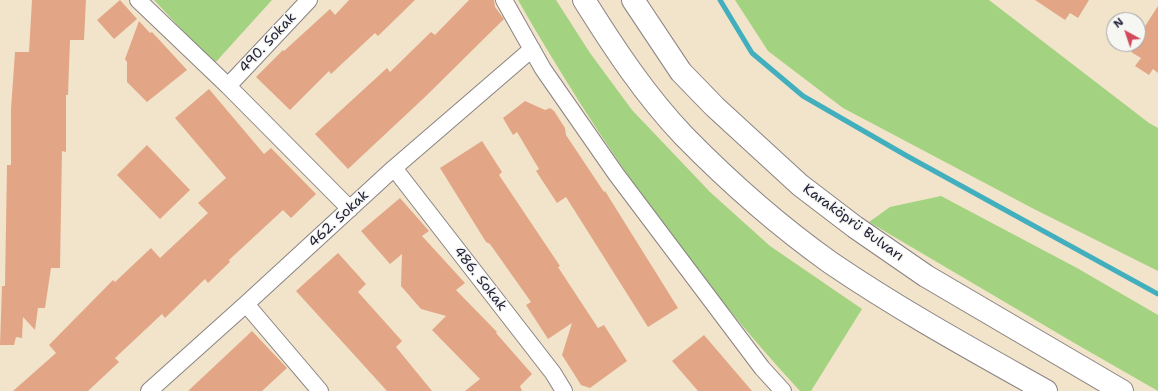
<!DOCTYPE html>
<meta charset="utf-8">
<style>
body{margin:0}
#map{position:relative;width:1158px;height:391px;overflow:hidden;background:#f1e4cb;font-family:"Shantell Sans",sans-serif}
canvas{display:block}
.north{position:absolute;left:1106px;top:12px;width:40px;height:40px;box-sizing:border-box;background:#f6f6f2;border:1px solid #a1a1a9;border-radius:50%;rotate:320deg;font-size:11px;font-weight:700;line-height:16px;text-align:center;color:#22223b}
.north::after{content:'';display:block;margin:auto;width:14px;height:18px;background:#d1495b;clip-path:polygon(50% 0,100% 100%,50% 72%,0 100%)}
</style>
<div id="map">
<canvas width="1158" height="391"></canvas>
<div class="north">N</div>
</div>
<script>
const c = document.querySelector('canvas').getContext('2d');
c.lineJoin = 'round';
function fillPath(path, color) {
  c.fillStyle = color;
  c.fill(path, 'evenodd');
}
function trace(path, color, width, dash) {
  c.strokeStyle = color;
  c.lineWidth = width;
  c.lineCap = dash ? 'butt' : 'round';
  c.setLineDash(dash || []);
  c.stroke(path);
}
function write(font, color, halo, rows, align = 'center') {
  c.font = font + ' "Shantell Sans",sans-serif';
  c.lineWidth = 3;
  c.setLineDash([]);
  c.textBaseline = 'middle';
  c.strokeStyle = halo;
  c.fillStyle = color;
  for (const [text, x, y, turn = 0] of rows) {
    c.save();
    c.translate(x, y);
    c.rotate((+turn || 0) * Math.PI / 180);
    c.textAlign = isNaN(turn) ? turn : align;
    if (halo) c.strokeText(text, 0, 0);
    c.fillText(text, 0, 0);
    c.restore();
  }
}
fillPath(new Path2D(`
 M 154,0 L 272,0 L 214,64 Z
 M 518,0 L 556,0 L 590,53 L 632,110 L 710,192 L 770,246 L 862,309 L 811,391 L 800,391 C 690,272 598,140 518,0 Z
 M 735,0 L 989,0 L 1149,123 L 1158,128 L 1158,271 L 1034,209 L 843,108 L 768,51 Z
 M 941,196 L 1077,268 L 1158,315 L 1158,391 L 1076,344 L 869,222 L 890,207 Z`), '#a3d280');
trace(new Path2D(`
 M 720,0 L 752,53 L 803,96 L 907,156 L 1158,294`), '#41afbd', 5);
fillPath(new Path2D(`
 M 32,0 L 86,0 L 84,40 L 70,40 L 68,95 L 66,95 L 66,152 L 62,151 L 60,268 L 51,268 L 45,308 L 38,308 L 35,330 L 23,317 L 22,338 L 16,337 L 14,345 L 0,345 L 2,286 L 5,286 L 7,165 L 11,165 L 11,109 L 15,52 L 29,52 Z
 M 120,0 L 137,19 L 114,39 L 97,20 Z
 M 349,0 L 415,0 L 378,36 L 375,33 L 331,74 L 329,71 L 290,110 L 256,77 L 283,50 L 284,51 L 330,9 L 335,15 Z
 M 469,0 L 494,0 L 495,7 L 504,19 L 425,97 L 348,169 L 315,134 L 387,68 L 390,72 L 431,32 L 435,35 Z
 M 1035,0 L 1089,0 L 1078,18 L 1070,13 L 1065,20 Z
 M 1158,6 L 1158,73 L 1153,69 L 1149,75 L 1135,66 L 1141,58 L 1131,52 L 1138,44 L 1142,35 L 1140,34 Z
 M 139,21 L 150,33 L 152,32 L 187,70 L 147,102 L 127,82 L 127,62 L 125,59 Z
 M 209,89 L 264,154 L 271,148 L 316,194 L 291,218 L 283,210 L 229,260 L 230,262 L 208,283 L 205,279 L 165,318 L 162,314 L 115,358 L 119,362 L 88,391 L 13,391 L 56,353 L 49,345 L 113,280 L 115,282 L 151,248 L 160,258 L 208,213 L 198,203 L 226,178 L 175,118 Z
 M 525,101 L 545,110 L 550,108 L 554,111 L 565,128 L 566,135 L 604,192 L 605,191 L 678,308 L 648,327 L 566,197 L 557,203 L 536,171 L 539,169 L 517,132 L 513,135 L 503,118 Z
 M 482,141 L 502,172 L 499,175 L 560,266 L 558,267 L 598,328 L 604,325 L 627,361 L 590,388 L 581,385 L 562,355 L 572,323 L 548,339 L 526,305 L 531,302 L 490,244 L 486,242 L 440,168 Z
 M 147,145 L 190,190 L 160,219 L 117,175 Z
 M 400,198 L 429,231 L 422,236 L 465,283 L 456,290 L 497,332 L 496,333 L 532,374 L 520,386 L 522,391 L 465,391 L 480,379 L 432,330 L 446,316 L 421,309 L 401,286 L 402,254 L 390,264 L 361,231 Z
 M 338,253 L 366,284 L 358,292 L 402,341 L 396,347 L 432,391 L 387,391 L 296,291 Z
 M 252,331 L 287,368 L 262,391 L 188,391 Z
 M 704,335 L 752,391 L 698,391 L 672,361 Z`), '#e2a686');
const street = new Path2D(`
 M 138,0 L 228,86 L 350,209
 M 504,0 L 543,69 L 616,174 L 762,368 L 783,391
 M 228,86 L 309,0
 M 394,168 L 553,373 L 564,391
 M 246,304 L 320,391
 M 149,391 L 246,304 L 394,168 L 532,49`);
const highway = new Path2D(`
 M 584,0 C 614,48 645,95 684,136 C 729,182 779,226 831,263 C 900,310 973,350 1046,391
 M 633,0 L 681,72 L 715,107 L 800,185 L 855,227 L 926,276 L 1122,391`);
trace(street, '#8a8383', 18);
trace(highway, '#8a8383', 24);
trace(street, '#fff', 16);
trace(highway, '#fff', 22);
write('14px', '#22223b', '#f6f6f2', [
 ["490. Sokak",268,43,-47],
 ["462. Sokak",339,219,-43],
 ["Karaköprü Bulvarı",853,223,36],
 ["486. Sokak",480,279,52]
]);
</script>
